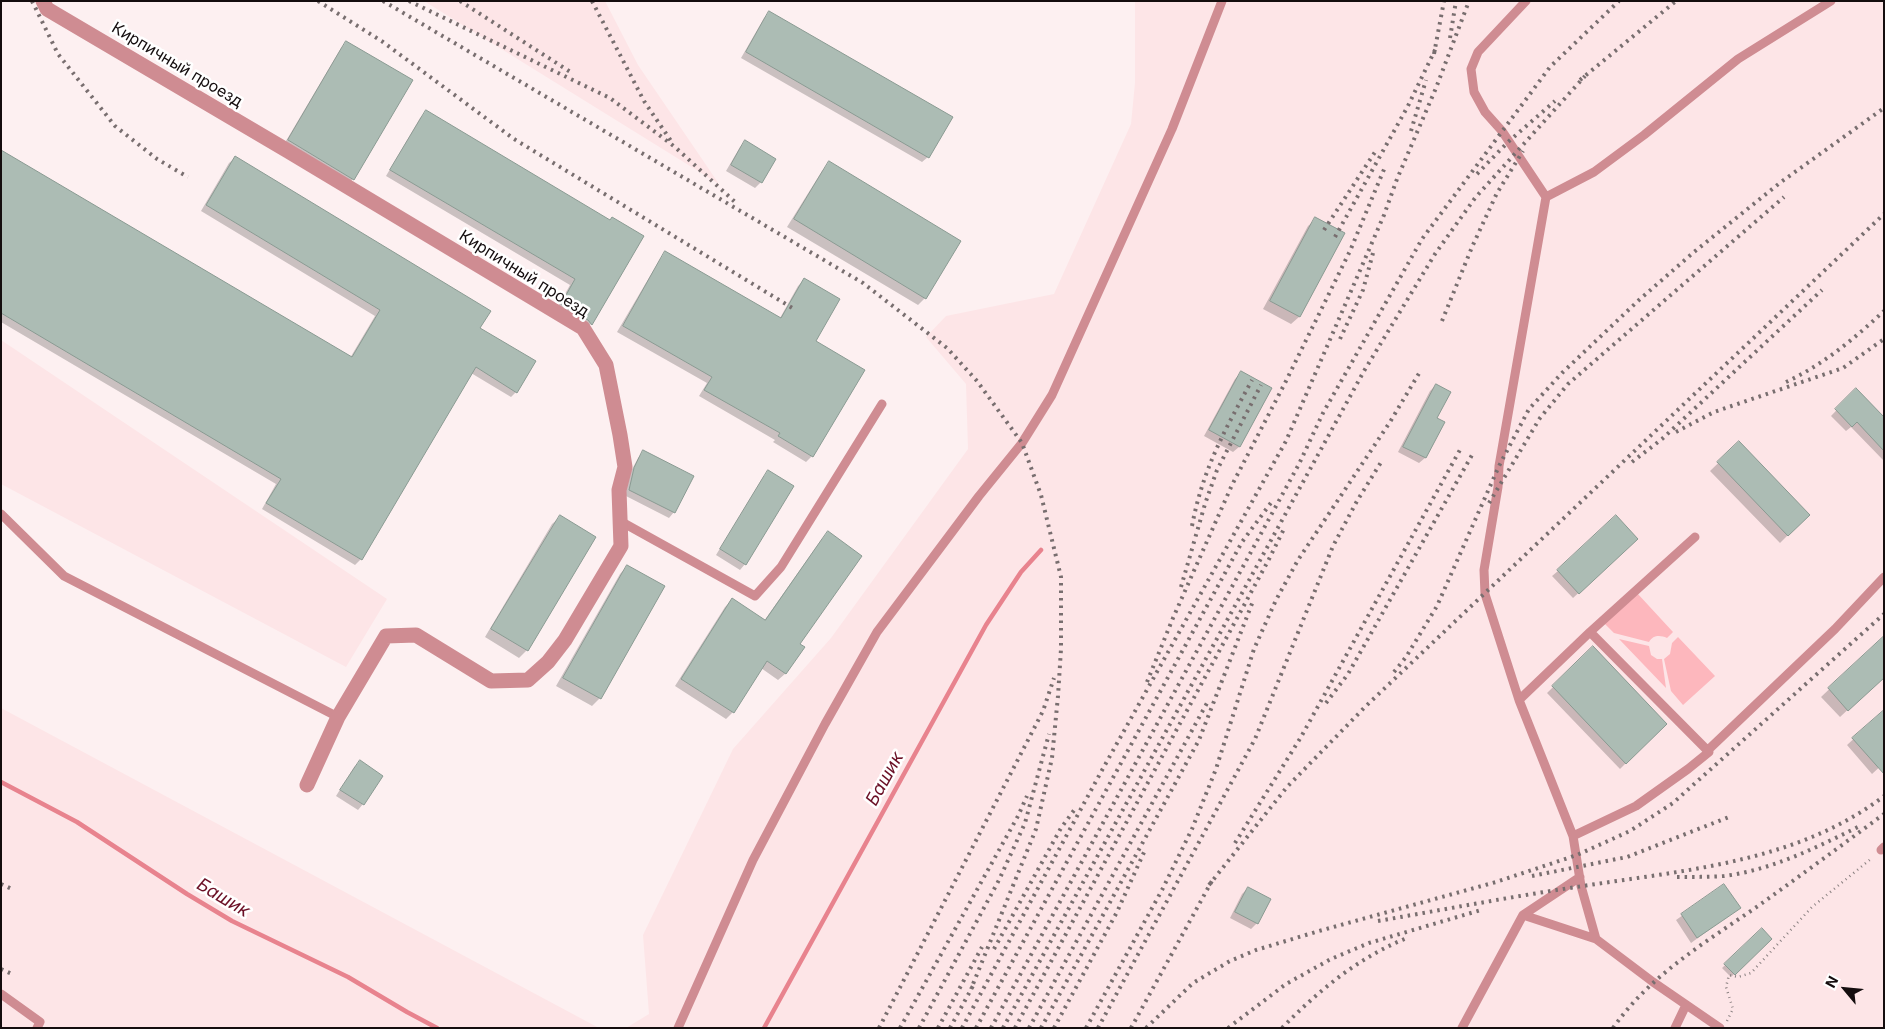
<!DOCTYPE html>
<meta charset="utf-8">
<style>
body{margin:0}
#map{position:relative;width:1885px;height:1029px;overflow:hidden;background:#fdf0f1;font-family:Inter,sans-serif}
canvas{display:block}
.frame{position:absolute;inset:0;border:2px solid #140d0e;pointer-events:none}
.north{position:absolute;left:1820px;top:964px;width:50px;height:50px;-webkit-text-stroke:4px #fff;paint-order:stroke;rotate:298deg;font-size:14px;font-weight:700;line-height:20px;text-align:center;color:#140d0e}
.north::after{content:'';display:block;margin:auto;width:18px;height:22px;background:#140d0e;clip-path:polygon(50% 0,100% 100%,50% 72%,0 100%)}
</style>
<div id="map">
<canvas width="1885" height="1029"></canvas>
<div class="frame"></div>
<div class="north">N</div>
</div>
<script>
const c = document.querySelector('canvas').getContext('2d');
c.lineJoin = 'round';
function fillPath(path, color) {
  c.fillStyle = color;
  c.fill(path, 'evenodd');
}
function trace(path, color, width, dash) {
  c.strokeStyle = color;
  c.lineWidth = width;
  c.lineCap = dash ? 'butt' : 'round';
  c.setLineDash(dash || []);
  c.stroke(path);
}
function write(font, color, halo, rows, align = 'center') {
  c.font = font + ' Inter,sans-serif';
  c.lineWidth = 5;
  c.setLineDash([]);
  c.textBaseline = 'middle';
  c.strokeStyle = halo;
  c.fillStyle = color;
  for (const [text, x, y, turn = 0] of rows) {
    c.save();
    c.translate(x, y);
    c.rotate((+turn || 0) * Math.PI / 180);
    c.textAlign = isNaN(turn) ? turn : align;
    if (halo) c.strokeText(text, 0, 0);
    c.fillText(text, 0, 0);
    c.restore();
  }
}
fillPath(new Path2D(`
 M 424,1 L 605,1 L 638,65 L 719,184 Z
 M 1135,1 L 1884,1 L 1884,1028 L 626,1028 L 649,1014 L 643,935 L 733,749 L 831,638 L 968,449 L 966,384 L 926,337 L 946,316 L 1054,294 L 1131,124 L 1135,83 Z
 M 1,340 L 387,599 L 346,667 L 1,484 Z
 M 1,708 L 599,1028 L 1,1028 Z`), '#fde5e7');
fillPath(new Path2D(`
 M 1637,593 L 1673,632 L 1667,638 C 1660,635 1653,635 1649,642 L 1614,633 L 1604,623 Z
 M 1678,637 L 1715,676 L 1683,705 L 1671,691 L 1664,659 L 1670,654 L 1672,643 Z
 M 1619,639 L 1649,646 L 1651,655 L 1657,659 L 1662,659 L 1666,688 Z`), '#fdb7bd');
fillPath(new Path2D(`
 M 770,12 L 928,157 L 922,162 L 741,58 L 764,18 Z
 M 346,43 L 353,179 L 348,185 L 283,146 L 341,48 Z
 M 426,112 L 610,221 L 643,237 L 591,324 L 586,329 L 556,310 L 570,285 L 386,176 L 420,118 Z
 M 745,142 L 775,159 L 761,182 L 755,188 L 726,171 L 740,147 Z
 M 1,151 L 350,358 L 375,316 L 201,211 L 229,163 L 235,158 L 479,328 L 516,392 L 511,397 L 471,373 L 361,559 L 355,565 L 262,509 L 276,484 L 1,322 Z
 M 829,163 L 925,298 L 918,305 L 787,227 L 822,171 Z
 M 1316,219 L 1343,234 L 1299,317 L 1291,324 L 1263,309 L 1308,226 Z
 M 666,253 L 780,318 L 798,286 L 804,280 L 814,341 L 812,456 L 806,462 L 773,442 L 775,440 L 699,396 L 707,383 L 617,332 L 660,259 Z
 M 1241,373 L 1271,389 L 1239,447 L 1233,452 L 1204,436 L 1235,379 Z
 M 1436,385 L 1436,418 L 1443,422 L 1425,458 L 1419,463 L 1398,452 L 1430,391 Z
 M 1856,390 L 1884,418 L 1884,461 L 1851,427 L 1846,431 L 1831,416 Z
 M 1739,443 L 1808,515 L 1780,543 L 1710,471 Z
 M 643,452 L 674,512 L 669,518 L 624,495 L 629,475 L 638,458 Z
 M 769,472 L 745,564 L 740,570 L 716,555 L 763,477 Z
 M 560,517 L 527,650 L 519,658 L 485,637 L 552,524 Z
 M 828,533 L 798,644 L 786,673 L 778,680 L 761,668 L 733,712 L 726,719 L 675,686 L 725,607 L 732,600 L 764,621 L 821,540 Z
 M 1631,544 L 1573,598 L 1552,576 L 1558,571 Z
 M 627,566 L 663,587 L 600,698 L 592,706 L 556,686 L 620,574 Z
 M 1884,637 L 1884,676 L 1840,717 L 1821,697 Z
 M 1593,648 L 1665,724 L 1620,769 L 1547,693 Z
 M 1884,711 L 1884,763 L 1872,774 L 1847,745 Z
 M 360,762 L 363,804 L 358,810 L 336,796 L 354,767 Z
 M 1724,886 L 1739,908 L 1691,943 L 1676,920 Z
 M 1248,888 L 1257,923 L 1251,929 L 1230,918 L 1242,894 Z
 M 1762,930 L 1771,939 L 1731,977 L 1722,968 Z`), '#0003');
trace(new Path2D(`
 M 1,782 L 77,822 L 187,894 L 232,921 L 348,977 L 407,1012 L 437,1028
 M 764,1028 L 986,625 L 1021,572 L 1041,550`), '#e8838e', 4.5);
const building = new Path2D(`
 M 769,11 L 953,117 L 929,158 L 746,52 Z
 M 346,41 L 413,80 L 354,180 L 288,140 Z
 M 426,110 L 610,220 L 612,217 L 644,236 L 592,325 L 588,320 L 561,304 L 575,279 L 390,170 Z
 M 745,140 L 776,159 L 762,183 L 731,165 Z
 M 1,150 L 352,357 L 380,310 L 206,205 L 235,156 L 491,311 L 480,328 L 536,361 L 517,393 L 476,367 L 362,560 L 266,503 L 281,479 L 1,313 Z
 M 829,161 L 961,241 L 926,299 L 794,219 Z
 M 1315,217 L 1345,233 L 1300,317 L 1270,301 Z
 M 665,251 L 781,318 L 804,278 L 840,299 L 816,341 L 865,370 L 813,457 L 778,436 L 780,433 L 704,390 L 712,377 L 623,326 Z
 M 1241,371 L 1272,388 L 1240,447 L 1209,430 Z
 M 1436,384 L 1451,392 L 1437,418 L 1445,422 L 1426,458 L 1403,447 Z
 M 1856,388 L 1884,417 L 1884,451 L 1857,422 L 1852,427 L 1835,409 Z
 M 1739,441 L 1810,515 L 1788,536 L 1717,462 Z
 M 643,450 L 694,476 L 675,513 L 629,490 L 634,468 Z
 M 768,470 L 794,486 L 746,565 L 720,549 Z
 M 560,515 L 596,537 L 528,651 L 491,629 Z
 M 1616,515 L 1638,539 L 1579,594 L 1557,570 Z
 M 828,531 L 862,556 L 800,644 L 805,647 L 786,674 L 767,661 L 734,713 L 681,679 L 732,598 L 765,620 Z
 M 627,565 L 665,586 L 601,699 L 563,678 Z
 M 1884,636 L 1884,678 L 1848,711 L 1828,688 Z
 M 1593,646 L 1667,724 L 1626,764 L 1552,686 Z
 M 1884,710 L 1884,774 L 1852,738 Z
 M 360,760 L 383,776 L 364,805 L 340,790 Z
 M 1724,884 L 1741,908 L 1697,938 L 1681,914 Z
 M 1248,887 L 1271,899 L 1258,924 L 1235,912 Z
 M 1762,928 L 1772,939 L 1735,975 L 1724,964 Z`);
fillPath(building, '#acbcb4');
trace(building, '#8a9a92', 1);
trace(new Path2D(`
 M 1727,1021 L 1733,1009 L 1726,987 L 1729,975 L 1738,977 L 1751,973 L 1812,907 L 1872,858`), '#8a8081', 2.5, [1, 4]);
trace(new Path2D(`
 M 1546,197 L 1594,172 L 1644,135 L 1738,59 L 1831,1
 M 1,514 L 64,576 L 338,717
 M 620,521 L 755,596 L 781,567 L 882,404
 M 1519,700 L 1590,632 L 1695,537
 M 1707,751 L 1835,629 L 1884,577
 M 1573,836 L 1636,806 L 1688,769 L 1709,752 L 1590,632
 M 1881,850 L 1884,847
 M 1523,915 L 1596,939 L 1581,886 L 1573,836 L 1519,700 L 1485,594 L 1484,570 L 1498,487 L 1499,466 L 1546,197 L 1502,131 L 1485,112 L 1474,92 L 1471,69 L 1478,52 L 1526,1
 M 1596,939 L 1653,982 L 1720,1028
 M 1,994 L 40,1022 L 37,1028
 M 678,1028 L 753,860 L 825,724 L 877,632 L 979,496 L 1022,443 L 1052,395 L 1172,129 L 1222,1
 M 1462,1028 L 1523,915 L 1580,877
 M 1675,1028 L 1686,1005`), '#cf8c92', 9);
trace(new Path2D(`
 M 43,1 L 47,9 L 288,151 L 583,328 L 606,365 L 620,435 L 625,467 L 619,490 L 621,546 L 565,640 L 548,662 L 528,680 L 491,681 L 416,635 L 386,636 L 338,717 L 307,785`), '#cf8c92', 15);
trace(new Path2D(`
 M 32,1 L 58,54 L 115,126 L 157,159 L 188,177
 M 318,1 L 383,42 L 514,139 L 794,309
 M 383,1 L 863,283 L 947,348 L 977,381 L 1022,443 L 1041,495 L 1061,577 L 1061,649 L 1058,696 L 1052,758 L 1036,829 L 971,989
 M 409,1 L 610,98 L 675,147 L 735,202
 M 460,1 L 572,73
 M 592,1 L 644,101 L 671,141
 M 1450,38 L 1456,1
 M 1434,54 L 1444,1
 M 1580,80 L 1676,1
 M 1411,131 L 1426,80
 M 1477,174 L 1508,142 L 1555,101
 M 1324,230 L 1377,149
 M 1335,237 L 1408,106 L 1436,48
 M 1442,321 L 1472,247 L 1497,193 L 1523,151
 M 1340,339 L 1363,290 L 1373,253
 M 1786,382 C 1823,365 1855,338 1884,311
 M 1676,432 L 1714,412 L 1843,368 L 1884,339
 M 1632,462 L 1662,439 L 1822,290
 M 1489,503 L 1540,418 L 1568,384 L 1784,197
 M 1192,526 C 1203,468 1225,430 1252,380
 M 1181,587 L 1205,504 L 1217,470 L 1261,385
 M 1394,672 L 1406,657 L 1437,606 L 1499,466 L 1529,409 L 1562,373 L 1639,300 L 1694,252 L 1781,182 L 1884,108
 M 1147,682 L 1173,618 L 1232,485 L 1285,383 L 1350,251 L 1385,167
 M 1326,703 L 1348,674 L 1472,455
 M 1235,843 L 1301,737 L 1461,448
 M 1532,876 L 1627,857 L 1729,817
 M 1677,877 C 1693,877 1708,877 1724,876 C 1772,870 1815,848 1858,827
 M 1,884 L 14,890
 M 1209,885 L 1287,787 L 1366,706 L 1884,214
 M 1378,921 C 1447,909 1515,896 1583,886 C 1686,870 1798,862 1884,796
 M 994,949 L 1061,828 L 1075,809
 M 1,969 L 12,974
 M 879,1028 L 1043,711 L 1054,678
 M 900,1028 L 1018,816 L 1027,796
 M 919,1028 L 999,880 L 1025,823 L 1049,734
 M 938,1028 L 982,947
 M 950,1028 L 974,984
 M 962,1028 L 1101,772 L 1286,441 L 1384,215 L 1397,179 L 1436,88 L 1469,1
 M 976,1028 L 1242,542 L 1273,500
 M 991,1028 L 1299,464 L 1323,413 L 1422,239 L 1550,67 L 1619,1
 M 1003,1028 L 1364,371 L 1435,254 L 1475,198 L 1585,76
 M 1015,1028 L 1268,561 L 1285,527
 M 1029,1028 L 1207,703
 M 1041,1028 L 1199,740 L 1253,601
 M 1054,1028 L 1117,912 L 1145,850
 M 1086,1028 L 1162,890 L 1192,829 L 1216,769 L 1254,649 L 1276,600 L 1298,560 L 1390,422 L 1421,370
 M 1098,1028 L 1255,739 L 1333,546 L 1357,501 L 1383,459
 M 1131,1028 L 1213,879
 M 1146,1028 L 1193,983 L 1230,961 L 1256,950 L 1319,931 L 1496,882 L 1577,855 L 1630,831 L 1673,803 L 1884,614
 M 1228,1028 L 1286,984 L 1331,959 L 1369,943 L 1481,910
 M 1282,1028 C 1318,991 1359,957 1407,938
 M 1613,1028 C 1650,975 1706,942 1758,906 C 1800,876 1842,845 1884,814`), '#786e6f', 4, [2.5, 5]);
write('16px', '#140d0e', '#fff', [
 ["Кирпичный проезд",177,65,31],
 ["Кирпичный проезд",524,274,32]
]);
write('italic 18px', '#6b1026', '#fff', [
 ["Башик",885,779,-61],
 ["Башик",223,898,31]
]);
</script>
